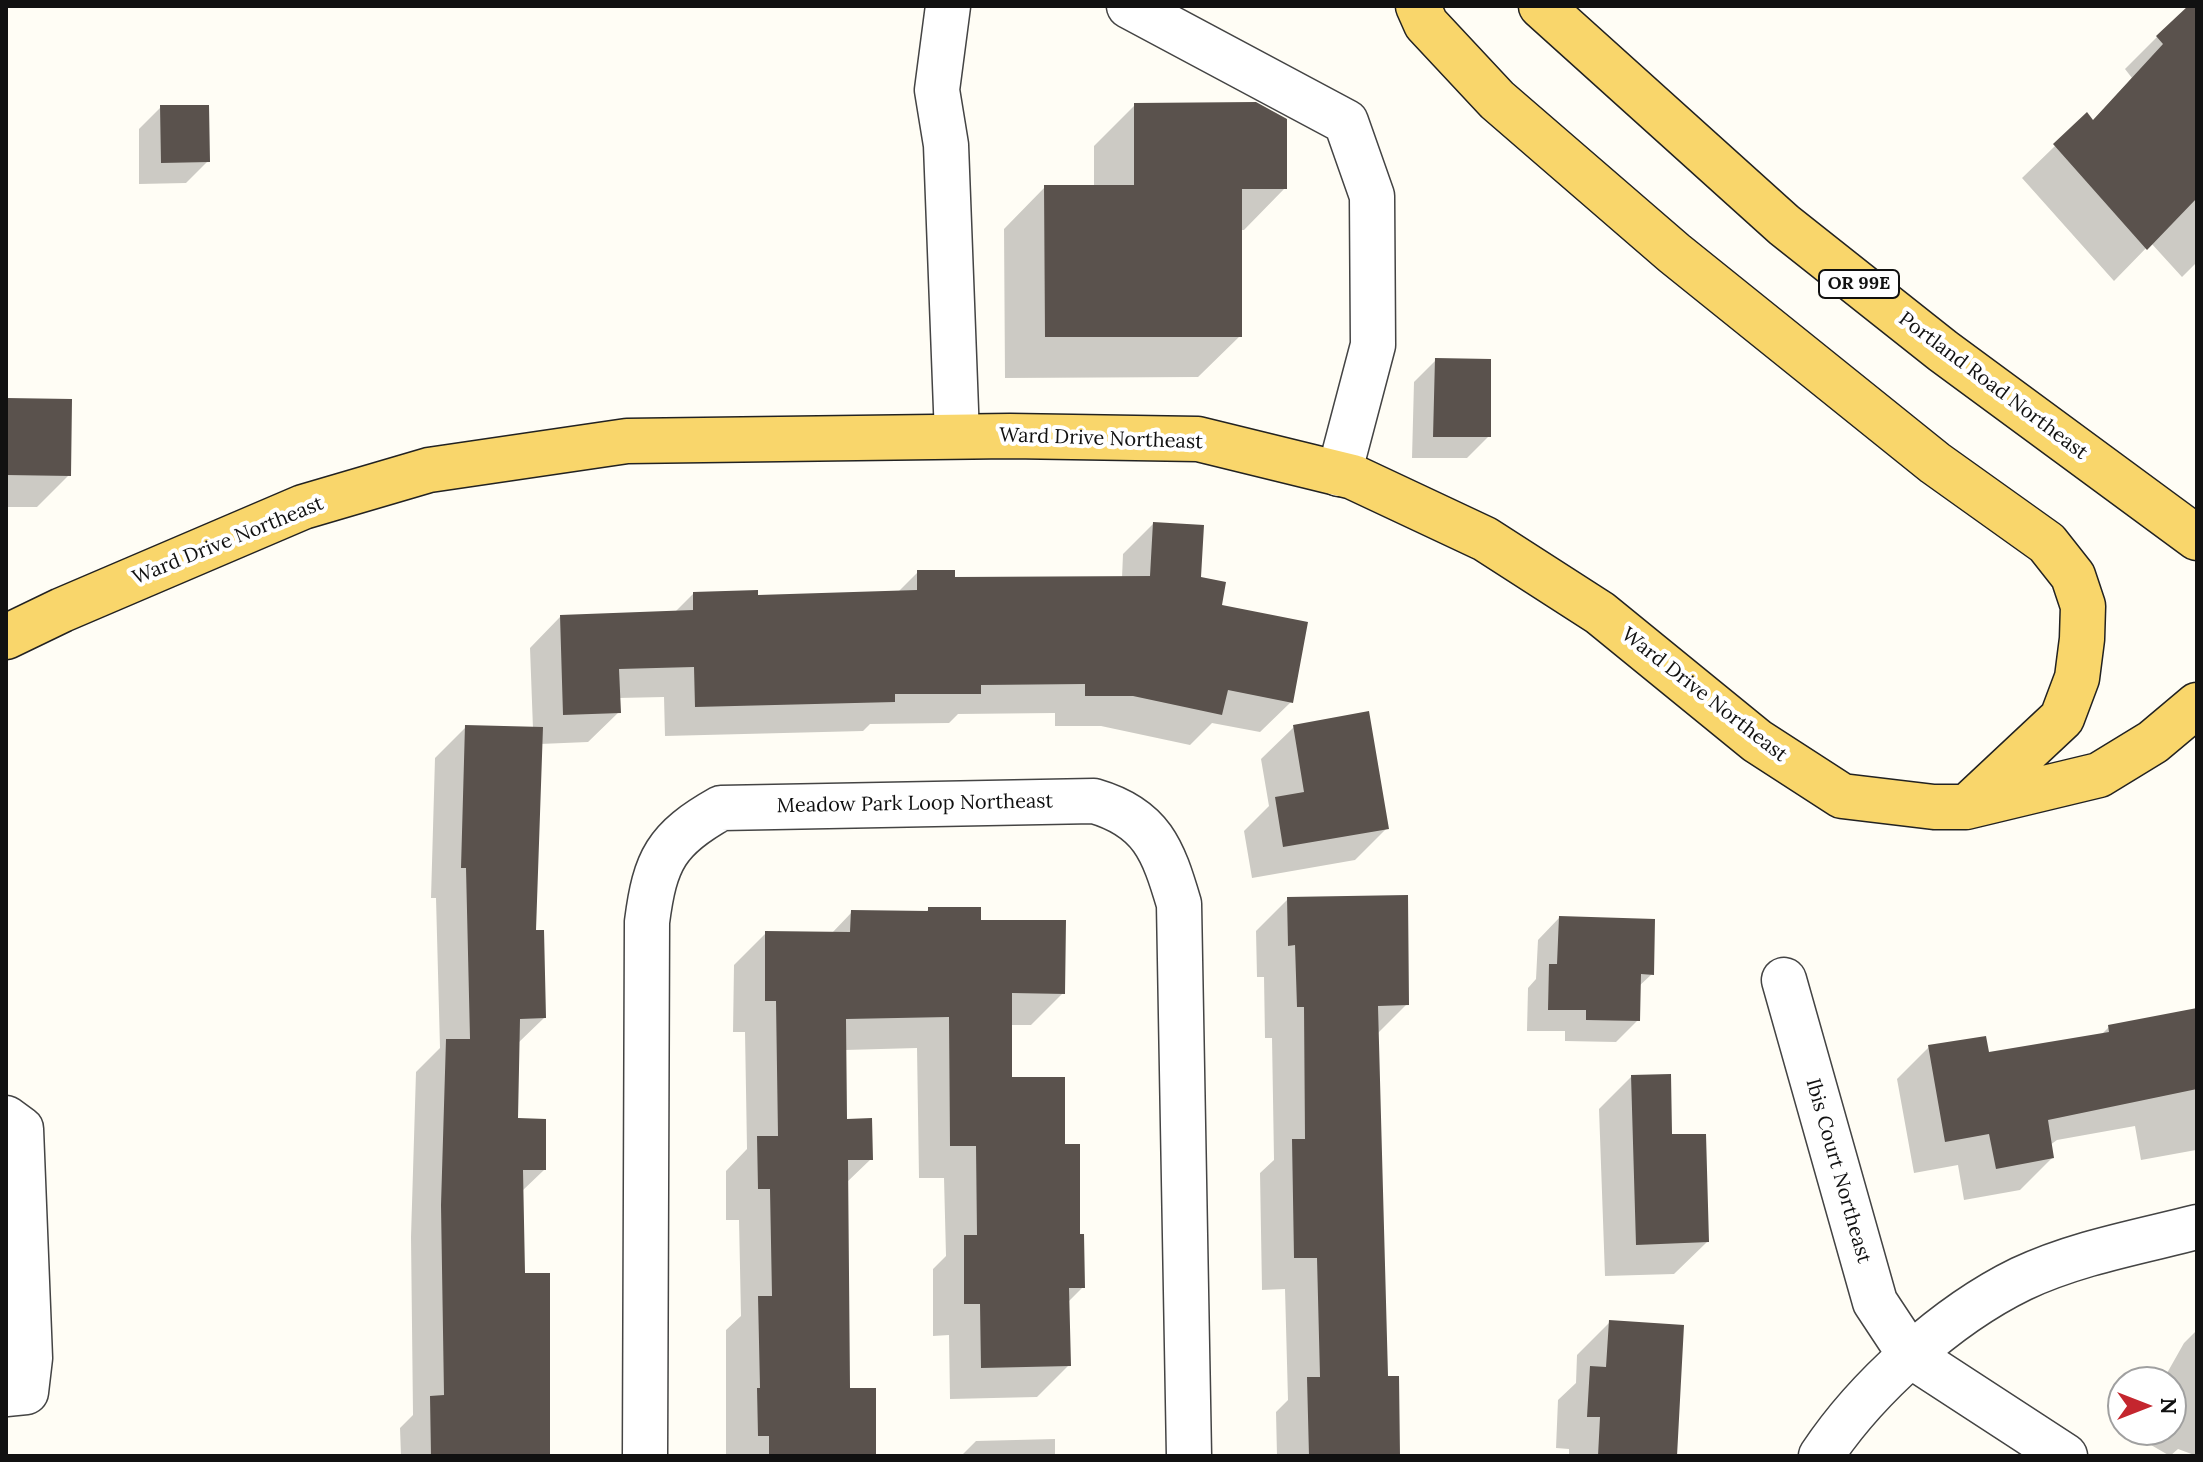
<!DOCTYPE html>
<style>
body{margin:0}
#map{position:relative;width:2203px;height:1462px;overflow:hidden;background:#fffdf5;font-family:Lora,serif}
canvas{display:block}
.frame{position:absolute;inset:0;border:8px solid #111;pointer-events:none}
.north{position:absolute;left:2107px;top:1366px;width:80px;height:80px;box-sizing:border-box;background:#fff;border:2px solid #a0a0a0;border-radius:50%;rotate:90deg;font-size:22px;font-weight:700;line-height:32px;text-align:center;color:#111}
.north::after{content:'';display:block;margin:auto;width:28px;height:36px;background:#c4262e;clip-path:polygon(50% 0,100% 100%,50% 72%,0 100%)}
</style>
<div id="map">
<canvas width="2203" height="1462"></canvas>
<div class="frame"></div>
<div class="north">N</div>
</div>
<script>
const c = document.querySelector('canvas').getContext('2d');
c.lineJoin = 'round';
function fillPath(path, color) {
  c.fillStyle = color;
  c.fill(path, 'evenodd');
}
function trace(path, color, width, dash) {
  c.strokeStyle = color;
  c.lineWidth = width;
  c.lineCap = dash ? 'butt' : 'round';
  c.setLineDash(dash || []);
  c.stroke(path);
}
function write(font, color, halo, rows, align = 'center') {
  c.font = font + ' Lora,serif';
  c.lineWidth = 8;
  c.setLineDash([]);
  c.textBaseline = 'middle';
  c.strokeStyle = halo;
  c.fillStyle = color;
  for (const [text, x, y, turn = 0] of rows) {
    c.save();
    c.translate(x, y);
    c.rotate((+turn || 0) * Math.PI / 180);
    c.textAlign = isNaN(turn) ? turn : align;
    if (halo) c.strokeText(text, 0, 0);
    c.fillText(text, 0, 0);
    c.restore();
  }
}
fillPath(new Path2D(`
 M 2197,17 L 2197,262 L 2182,277 L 2151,243 L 2114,281 L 2022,178 L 2087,115 L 2092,122 L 2132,78 L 2125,69 L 2157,37 Z
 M 1135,105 L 1285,188 L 1244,230 L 1240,230 L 1240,336 L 1198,377 L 1005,378 L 1004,229 L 1045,187 L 1094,187 L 1094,146 Z
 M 161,107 L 208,161 L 186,183 L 139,184 L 139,129 Z
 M 1436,360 L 1489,436 L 1467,458 L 1412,458 L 1414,382 Z
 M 6,400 L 69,475 L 37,507 L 6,507 Z
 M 1153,524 L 1291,702 L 1260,732 L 1212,723 L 1190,745 L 1101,726 L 1055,726 L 1055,713 L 958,714 L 949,723 L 870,724 L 863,731 L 665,736 L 664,697 L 618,698 L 619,712 L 588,742 L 540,744 L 534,932 L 544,1018 L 517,1044 L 516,1120 L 544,1170 L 521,1192 L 523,1275 L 548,1456 L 401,1456 L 400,1428 L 413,1415 L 411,1237 L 416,1072 L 440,1048 L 436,898 L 431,898 L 435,758 L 466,727 L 533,729 L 530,648 L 560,617 L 674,613 L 693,594 L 756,597 L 897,593 L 918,572 L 953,579 L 1122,578 L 1123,554 Z
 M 1294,727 L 1387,828 L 1355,860 L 1252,878 L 1244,831 L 1269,806 L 1261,759 Z
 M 1288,899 L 1407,1004 L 1376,1035 L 1386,1378 L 1398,1456 L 1277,1456 L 1276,1412 L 1288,1400 L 1285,1289 L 1262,1290 L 1260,1173 L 1274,1160 L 1272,1038 L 1265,1038 L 1264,977 L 1257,977 L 1256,931 Z
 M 929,909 L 979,922 L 1063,993 L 1031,1025 L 1010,1025 L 1010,1079 L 1063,1146 L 1083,1287 L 1068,1302 L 1069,1365 L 1037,1397 L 950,1399 L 949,1335 L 933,1336 L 933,1269 L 946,1256 L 944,1178 L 919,1178 L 917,1048 L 845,1050 L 845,1121 L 871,1159 L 846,1183 L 848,1390 L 874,1456 L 726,1456 L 726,1330 L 741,1316 L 739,1220 L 726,1220 L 726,1171 L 747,1149 L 745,1032 L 733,1032 L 734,965 L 766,933 L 831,934 L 852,912 L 925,913 Z
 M 1559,918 L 1652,974 L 1638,987 L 1638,1020 L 1616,1042 L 1565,1041 L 1565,1031 L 1527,1031 L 1528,988 L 1536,979 L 1538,940 Z
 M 2197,1010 L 2196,1150 L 2141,1160 L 2135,1126 L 2057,1140 L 2050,1145 L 2052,1158 L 2020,1190 L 1964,1200 L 1958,1165 L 1914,1173 L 1897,1079 L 1929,1047 L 1987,1055 L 2101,1035 L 2109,1027 Z
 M 1631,1077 L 1670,1136 L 1707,1242 L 1674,1274 L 1605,1276 L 1599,1109 Z
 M 1610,1322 L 1675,1456 L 1569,1456 L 1569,1449 L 1556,1448 L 1558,1400 L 1576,1383 L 1577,1355 Z
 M 2197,1330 L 2197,1456 L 2178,1449 L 2170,1456 L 2132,1434 L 2134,1430 L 2171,1430 L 2171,1382 L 2162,1382 L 2184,1343 Z
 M 1055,1439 L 1055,1456 L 961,1456 L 976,1441 Z`), '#0003');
fillPath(new Path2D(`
 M 2188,6 L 2197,6 L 2197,198 L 2147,250 L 2053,144 L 2087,112 L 2093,120 L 2163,44 L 2156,36 Z
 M 1256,102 L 1287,119 L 1287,189 L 1242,189 L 1242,337 L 1045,337 L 1044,185 L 1134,185 L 1134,103 Z
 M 160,105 L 209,105 L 210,162 L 161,163 Z
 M 1435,358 L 1491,359 L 1491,437 L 1433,437 Z
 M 6,398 L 72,399 L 71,476 L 6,475 Z
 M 1153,522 L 1204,525 L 1201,577 L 1226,582 L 1222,605 L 1308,622 L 1293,703 L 1228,690 L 1222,715 L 1133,696 L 1085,696 L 1085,684 L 981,685 L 981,694 L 895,694 L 895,702 L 695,707 L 694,667 L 619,669 L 621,713 L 563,715 L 560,615 L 693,610 L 693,592 L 758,590 L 758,595 L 917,590 L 917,570 L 955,570 L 955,577 L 1150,576 Z
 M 1369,711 L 1389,829 L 1283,847 L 1275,797 L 1304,792 L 1293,725 Z
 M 465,725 L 543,727 L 536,930 L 544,930 L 546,1018 L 520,1019 L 518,1118 L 546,1119 L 546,1170 L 523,1170 L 525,1273 L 550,1273 L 550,1456 L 431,1456 L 430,1396 L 444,1395 L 441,1205 L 446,1039 L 470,1039 L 466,868 L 461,868 Z
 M 1408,895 L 1409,1005 L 1378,1006 L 1388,1376 L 1399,1376 L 1400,1456 L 1309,1456 L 1307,1377 L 1320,1377 L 1317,1258 L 1294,1258 L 1292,1139 L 1305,1139 L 1304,1007 L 1297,1007 L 1295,945 L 1288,946 L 1287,897 Z
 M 928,907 L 981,907 L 981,920 L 1066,920 L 1065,994 L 1012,993 L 1012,1077 L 1065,1077 L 1065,1144 L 1080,1144 L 1080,1234 L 1084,1234 L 1085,1288 L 1069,1288 L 1071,1366 L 981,1368 L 980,1304 L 964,1304 L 964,1235 L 977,1235 L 976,1146 L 950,1146 L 949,1017 L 846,1019 L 847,1119 L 872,1118 L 873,1160 L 848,1160 L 850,1388 L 876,1388 L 876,1456 L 769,1456 L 769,1436 L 758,1436 L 757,1388 L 760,1388 L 758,1296 L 772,1296 L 770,1189 L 758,1189 L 757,1136 L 778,1136 L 776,1001 L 765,1001 L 765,931 L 850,932 L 851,910 L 928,911 Z
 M 1559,916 L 1655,919 L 1654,975 L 1641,974 L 1640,1021 L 1586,1020 L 1586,1010 L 1548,1010 L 1549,964 L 1557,964 Z
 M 2197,1008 L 2197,1089 L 2048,1120 L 2054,1158 L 1996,1169 L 1989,1134 L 1945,1142 L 1928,1045 L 1986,1036 L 1989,1052 L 2109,1032 L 2108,1025 Z
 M 1671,1074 L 1672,1134 L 1706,1134 L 1709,1242 L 1636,1245 L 1631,1075 Z
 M 1609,1320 L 1684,1325 L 1677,1456 L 1598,1456 L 1600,1417 L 1587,1417 L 1590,1366 L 1606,1367 Z`), '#5a524d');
const minor = new Path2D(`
 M 948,6 L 937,90 L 946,145 L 957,436
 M 1129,6 L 1346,122 L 1372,196 L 1373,345 L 1339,474
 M 1784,980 L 1875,1302 L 1910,1355 L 2065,1456
 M 6,1118 L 21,1129 L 30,1358 L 26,1392 L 6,1394
 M 645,1456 L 647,922 C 655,860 666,839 721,808 L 1094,801 C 1152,818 1163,850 1179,904 L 1189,1456
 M 1821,1456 C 1866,1388 1947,1315 2021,1279 C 2076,1253 2138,1242 2197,1227`);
const major = new Path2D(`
 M 1418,6 L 1426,24 L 1497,100 L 1674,253 L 1935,463 L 2047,543 L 2073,576 L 2083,606 L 2082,639 L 2077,678 L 2062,718 L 1968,806
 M 1541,6 L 1784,225 L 1943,351 L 2197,538
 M 6,637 L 62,610 L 303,507 L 429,470 L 627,441 L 1010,436 L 1198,439 L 1353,477 L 1485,539 L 1600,613 L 1757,741 L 1842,796 L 1934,807 L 1966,807 L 2099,775 L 2153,742 L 2197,705`);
trace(minor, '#444', 47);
trace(major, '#222', 47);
trace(minor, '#fff', 44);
trace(major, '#f9d66b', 44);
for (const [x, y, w] of [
 [1859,284,80]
]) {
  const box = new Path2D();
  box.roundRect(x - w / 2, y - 14, w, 28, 6);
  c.fillStyle = '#fff';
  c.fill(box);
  trace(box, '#111', 2);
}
write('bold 18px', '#111', null, [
 ["OR 99E",1859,284]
]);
write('20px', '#111', '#fff', [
 ["Portland Road Northeast",1993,386,37],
 ["Ward Drive Northeast",1101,439,2],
 ["Ward Drive Northeast",228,541,-22],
 ["Ward Drive Northeast",1704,695,38],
 ["Meadow Park Loop Northeast",915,804,-1],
 ["Ibis Court Northeast",1838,1171,74]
]);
</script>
